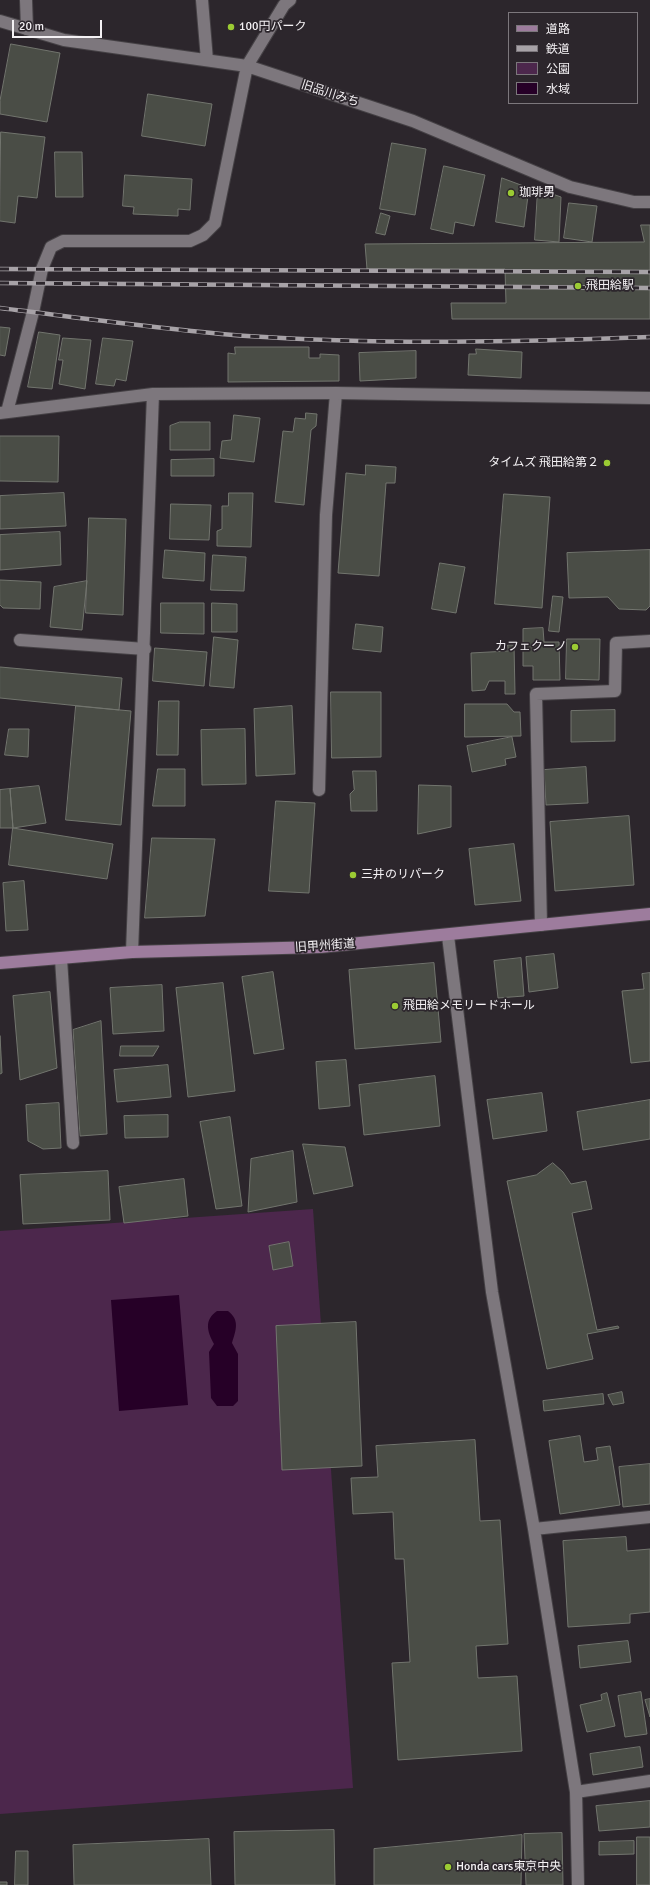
<!DOCTYPE html>
<meta charset="utf-8">
<style>
body{margin:0}
#map{position:relative;width:650px;height:1885px;overflow:hidden;background:#2c262c;font-family:Signika,"Noto Sans JP",sans-serif}
canvas{display:block}
.legend{position:absolute;left:508px;top:12px;width:130px;height:92px;box-sizing:border-box;background:#2c262c;border:1px solid #7c777c;margin:0;padding:5px 7px;list-style:none;font-size:12px;color:#f4f1f4}
.legend li{display:flex;align-items:center;gap:8px;height:20px}
.legend b{width:20px;border:1px solid #7c777c}
.scale{position:absolute;left:12px;top:20px;width:90px;height:18px;box-sizing:border-box;border:2px solid #f4f1f4;border-top:0;padding-left:5px;font-size:12px;line-height:14px;white-space:nowrap;color:#f4f1f4;-webkit-text-stroke:3px #2c262c;paint-order:stroke}
</style>
<div id="map">
<canvas width="650" height="1885"></canvas>
<ul class="legend">
<li><b style="height:5px;background:#9d7c9d"></b>道路</li>
<li><b style="height:5px;background:#a7a2a7"></b>鉄道</li>
<li><b style="height:11px;background:#4c274c"></b>公園</li>
<li><b style="height:11px;background:#260027"></b>水域</li>
</ul>
<div class="scale">20 m</div>
</div>
<script>
const c = document.querySelector('canvas').getContext('2d');
c.lineJoin = 'round';
function fillPath(path, color) {
  c.fillStyle = color;
  c.fill(path, 'evenodd');
}
function trace(path, color, width, dash) {
  c.strokeStyle = color;
  c.lineWidth = width;
  c.lineCap = dash ? 'butt' : 'round';
  c.setLineDash(dash || []);
  c.stroke(path);
}
function write(font, color, halo, rows, align = 'center') {
  c.font = font + ' Signika,"Noto Sans JP",sans-serif';
  c.lineWidth = 3.5;
  c.setLineDash([]);
  c.textBaseline = 'middle';
  c.strokeStyle = halo;
  c.fillStyle = color;
  for (const [text, x, y, turn = 0] of rows) {
    c.save();
    c.translate(x, y);
    c.rotate((+turn || 0) * Math.PI / 180);
    c.textAlign = isNaN(turn) ? turn : align;
    if (halo) c.strokeText(text, 0, 0);
    c.fillText(text, 0, 0);
    c.restore();
  }
}
fillPath(new Path2D(`
 M 313,1209 L 353,1788 L 0,1814 L 0,1231 Z`), '#4c274c');
fillPath(new Path2D(`
 M 179,1295 L 188,1405 L 119,1411 L 111,1300 Z
 M 217,1311 L 228,1311 C 240,1320 236,1330 232,1343 L 238,1354 L 238,1401 L 233,1406 L 217,1406 L 211,1398 L 209,1352 L 214,1344 C 207,1331 204,1320 217,1311 Z`), '#260027');
const building = new Path2D(`
 M 11,44 L 60,53 L 47,122 L 0,114 L 0,101 Z
 M 148,94 L 212,104 L 205,146 L 142,136 Z
 M 1,132 L 45,137 L 37,198 L 18,196 L 15,223 L 0,221 Z
 M 392,143 L 426,149 L 415,215 L 380,209 Z
 M 55,152 L 82,152 L 83,197 L 56,197 Z
 M 444,166 L 485,175 L 474,226 L 455,222 L 453,234 L 431,229 Z
 M 125,175 L 192,179 L 190,210 L 178,209 L 178,216 L 133,214 L 134,207 L 123,206 Z
 M 502,178 L 529,188 L 524,227 L 496,222 Z
 M 538,189 L 561,197 L 559,242 L 535,240 Z
 M 569,203 L 597,206 L 592,242 L 564,238 Z
 M 381,213 L 390,216 L 385,235 L 376,233 Z
 M 641,225 L 650,225 L 650,319 L 452,319 L 451,303 L 506,303 L 505,269 L 367,269 L 365,244 L 644,242 Z
 M 0,327 L 10,328 L 5,356 L 0,355 Z
 M 39,332 L 60,335 L 52,389 L 28,387 Z
 M 63,338 L 91,340 L 85,389 L 59,384 L 63,360 L 59,360 Z
 M 103,338 L 133,341 L 126,381 L 116,379 L 114,386 L 96,384 Z
 M 235,347 L 309,347 L 309,358 L 320,358 L 320,354 L 339,355 L 339,381 L 228,382 L 228,353 L 235,354 Z
 M 476,349 L 522,352 L 521,378 L 468,375 L 469,354 L 476,354 Z
 M 416,351 L 416,378 L 360,381 L 359,353 Z
 M 306,413 L 317,414 L 316,426 L 311,430 L 304,505 L 275,502 L 283,431 L 293,432 L 295,418 L 305,419 Z
 M 234,415 L 260,418 L 254,462 L 220,458 L 222,441 L 231,440 Z
 M 180,422 L 210,422 L 210,450 L 170,450 L 170,426 Z
 M 0,436 L 59,436 L 58,482 L 0,481 Z
 M 214,459 L 214,476 L 171,476 L 171,460 Z
 M 366,465 L 396,467 L 395,483 L 386,483 L 379,576 L 338,573 L 346,473 L 365,475 Z
 M 64,493 L 66,526 L 0,529 L 0,496 Z
 M 229,493 L 253,493 L 251,547 L 217,546 L 217,531 L 222,529 L 222,506 L 228,506 Z
 M 504,494 L 550,497 L 542,608 L 495,604 Z
 M 171,504 L 211,505 L 209,540 L 170,539 Z
 M 89,518 L 126,519 L 123,615 L 86,613 Z
 M 60,532 L 61,565 L 0,570 L 0,535 Z
 M 165,550 L 205,553 L 204,581 L 163,578 Z
 M 650,550 L 650,606 L 646,610 L 619,609 L 608,597 L 569,598 L 567,553 Z
 M 213,555 L 246,557 L 244,591 L 211,590 Z
 M 440,563 L 465,567 L 456,613 L 432,609 Z
 M 0,580 L 41,582 L 40,609 L 3,608 L 0,605 Z
 M 87,581 L 82,630 L 50,627 L 54,587 Z
 M 553,596 L 563,597 L 559,632 L 549,631 Z
 M 161,603 L 204,603 L 204,634 L 161,633 Z
 M 212,603 L 237,604 L 237,632 L 212,632 Z
 M 356,624 L 383,627 L 381,652 L 353,649 Z
 M 543,628 L 544,642 L 559,642 L 560,680 L 533,680 L 533,666 L 523,666 L 523,629 Z
 M 214,637 L 238,640 L 234,688 L 210,686 Z
 M 567,639 L 600,639 L 599,680 L 566,679 Z
 M 508,645 L 514,645 L 515,694 L 505,694 L 505,681 L 489,681 L 485,690 L 472,691 L 471,653 L 508,651 Z
 M 155,648 L 207,652 L 204,686 L 153,681 Z
 M 0,667 L 122,678 L 119,710 L 0,698 Z
 M 331,692 L 381,692 L 381,757 L 332,758 Z
 M 159,701 L 179,701 L 178,755 L 157,755 Z
 M 465,704 L 507,704 L 514,712 L 520,712 L 521,736 L 465,737 Z
 M 76,706 L 131,711 L 121,825 L 66,820 Z
 M 292,706 L 295,774 L 256,776 L 254,709 Z
 M 615,710 L 615,741 L 571,742 L 571,711 Z
 M 9,729 L 29,729 L 28,757 L 5,755 Z
 M 245,729 L 246,784 L 202,785 L 201,730 Z
 M 512,737 L 516,757 L 505,759 L 506,765 L 472,772 L 467,746 Z
 M 586,767 L 588,803 L 546,805 L 544,770 Z
 M 158,769 L 185,769 L 185,806 L 153,806 Z
 M 353,771 L 376,771 L 377,811 L 351,811 L 350,794 L 354,790 Z
 M 419,785 L 451,786 L 451,827 L 418,834 Z
 M 39,786 L 46,823 L 13,828 L 10,789 Z
 M 10,789 L 13,828 L 0,828 L 0,790 Z
 M 276,801 L 315,803 L 309,893 L 269,891 Z
 M 629,816 L 634,885 L 555,891 L 550,822 Z
 M 13,828 L 113,844 L 107,879 L 9,865 Z
 M 152,838 L 215,839 L 205,916 L 145,918 Z
 M 514,844 L 521,901 L 475,905 L 469,849 Z
 M 24,881 L 28,930 L 6,931 L 3,883 Z
 M 554,954 L 558,988 L 529,992 L 526,957 Z
 M 521,958 L 524,996 L 498,998 L 494,961 Z
 M 434,963 L 441,1042 L 355,1049 L 349,970 Z
 M 273,972 L 284,1049 L 254,1054 L 242,977 Z
 M 650,973 L 650,1061 L 631,1063 L 622,991 L 644,989 L 642,974 Z
 M 223,983 L 235,1091 L 188,1097 L 176,988 Z
 M 162,985 L 164,1031 L 113,1034 L 110,988 Z
 M 50,992 L 57,1068 L 20,1080 L 13,996 Z
 M 101,1021 L 107,1134 L 80,1136 L 73,1030 Z
 M 0,1036 L 2,1073 L 0,1074 Z
 M 121,1046 L 159,1046 L 153,1056 L 120,1056 Z
 M 346,1060 L 350,1106 L 319,1109 L 316,1062 Z
 M 168,1065 L 171,1097 L 117,1102 L 114,1070 Z
 M 435,1076 L 440,1126 L 364,1135 L 359,1085 Z
 M 542,1093 L 547,1131 L 493,1139 L 487,1100 Z
 M 650,1100 L 650,1139 L 583,1150 L 577,1112 Z
 M 59,1103 L 61,1148 L 43,1149 L 28,1141 L 26,1105 Z
 M 168,1115 L 168,1137 L 125,1138 L 124,1116 Z
 M 230,1117 L 242,1206 L 216,1209 L 200,1122 Z
 M 303,1144 L 345,1147 L 353,1186 L 314,1194 Z
 M 293,1151 L 297,1202 L 248,1212 L 251,1159 Z
 M 553,1163 L 563,1172 L 571,1184 L 586,1181 L 592,1209 L 572,1213 L 597,1330 L 618,1326 L 619,1328 L 587,1334 L 593,1359 L 547,1369 L 507,1181 L 536,1175 Z
 M 108,1171 L 110,1220 L 23,1224 L 20,1175 Z
 M 184,1179 L 188,1216 L 124,1223 L 119,1187 Z
 M 289,1242 L 293,1266 L 273,1270 L 269,1246 Z
 M 356,1322 L 362,1466 L 282,1470 L 276,1326 Z
 M 622,1392 L 624,1403 L 613,1405 L 608,1395 Z
 M 603,1394 L 604,1404 L 544,1411 L 543,1401 Z
 M 580,1436 L 584,1462 L 598,1460 L 596,1448 L 610,1446 L 620,1505 L 560,1514 L 549,1441 Z
 M 475,1440 L 480,1521 L 500,1520 L 508,1644 L 476,1646 L 478,1678 L 517,1676 L 522,1751 L 398,1760 L 392,1663 L 410,1662 L 404,1559 L 395,1559 L 393,1512 L 353,1514 L 351,1478 L 378,1477 L 376,1446 Z
 M 650,1464 L 650,1504 L 623,1507 L 619,1467 Z
 M 626,1537 L 627,1551 L 650,1549 L 650,1612 L 630,1614 L 630,1623 L 568,1627 L 563,1541 Z
 M 628,1641 L 631,1662 L 580,1668 L 578,1646 Z
 M 641,1692 L 647,1734 L 625,1737 L 618,1696 Z
 M 607,1693 L 615,1726 L 587,1732 L 580,1705 L 602,1700 L 601,1695 Z
 M 650,1699 L 650,1717 L 645,1700 Z
 M 640,1747 L 643,1767 L 593,1775 L 590,1754 Z
 M 650,1801 L 650,1827 L 599,1831 L 596,1806 Z
 M 334,1830 L 335,1885 L 235,1885 L 234,1832 Z
 M 562,1833 L 563,1885 L 526,1885 L 524,1834 Z
 M 522,1835 L 521,1885 L 374,1885 L 374,1849 Z
 M 637,1837 L 650,1837 L 650,1885 L 637,1885 Z
 M 209,1839 L 211,1885 L 74,1885 L 73,1845 Z
 M 634,1841 L 634,1854 L 599,1855 L 599,1842 Z
 M 16,1851 L 28,1851 L 28,1885 L 15,1885 Z
 M 0,1882 L 7,1882 L 7,1885 L 0,1885 Z`);
fillPath(building, '#4a4d46');
trace(building, '#72756e', 1);
const lane = new Path2D(`
 M 26,0 L 27,29
 M 20,640 L 145,649
 M 319,790 L 326,515 L 336,393
 M 541,925 L 536,694 L 615,691 L 616,643 L 650,641
 M 61,959 L 73,1143`);
const street = new Path2D(`
 M 202,0 L 207,60
 M 0,21 L 64,40 L 247,66 L 413,121 L 570,187 L 634,202 L 650,202
 M 7,412 L 33,312 L 42,269 L 51,247 L 63,241 L 190,241 L 203,235 L 215,223 L 247,66 L 284,5 L 290,0
 M 0,413 L 153,394 L 336,393 L 650,398
 M 448,936 L 492,1292 L 534,1529 L 576,1792 L 578,1885
 M 132,952 L 153,394
 M 534,1529 L 650,1517
 M 576,1792 L 650,1781`);
const secondary = new Path2D(`
 M 0,963 L 132,952 L 320,947 L 650,914`);
trace(lane, '#454145', 14);
trace(street, '#454145', 14);
trace(secondary, '#454145', 14);
trace(lane, '#7d777d', 12);
trace(street, '#7d777d', 12);
trace(secondary, '#9d7c9d', 12);
const rail = new Path2D(`
 M 0,269 L 650,272
 M 0,283 L 650,288
 M 0,308 C 82,318 165,330 247,336 C 381,345 516,342 650,337`);
trace(rail, '#a7a2a7', 4.5);
trace(rail, '#2c262c', 3, [9]);
for (const [x, y, r, color] of [
 [231,27,4,"#9bcb33"],
 [511,193,4,"#9bcb33"],
 [578,286,4,"#9bcb33"],
 [607,463,4,"#9bcb33"],
 [575,647,4,"#9bcb33"],
 [353,875,4,"#9bcb33"],
 [395,1006,4,"#9bcb33"],
 [448,1867,4,"#9bcb33"]
]) {
  const dot = new Path2D();
  dot.arc(x, y, r, 0, 2 * Math.PI);
  c.fillStyle = color;
  c.fill(dot);
  trace(dot, '#2c262c', 1.5);
}
write('12px', '#f4f1f4', '#2c262c', [
 ["100円パーク",239,27],
 ["珈琲男",519,193],
 ["飛田給駅",586,286],
 ["タイムズ 飛田給第２",599,463,"right"],
 ["カフェクーノ",567,647,"right"],
 ["三井のリパーク",361,875],
 ["飛田給メモリードホール",403,1006],
 ["Honda cars東京中央",456,1867]
], 'left');
write('12px', '#f4f1f4', '#2c262c', [
 ["旧品川みち",330,94,18],
 ["旧甲州街道",325,946,-4]
]);
</script>
